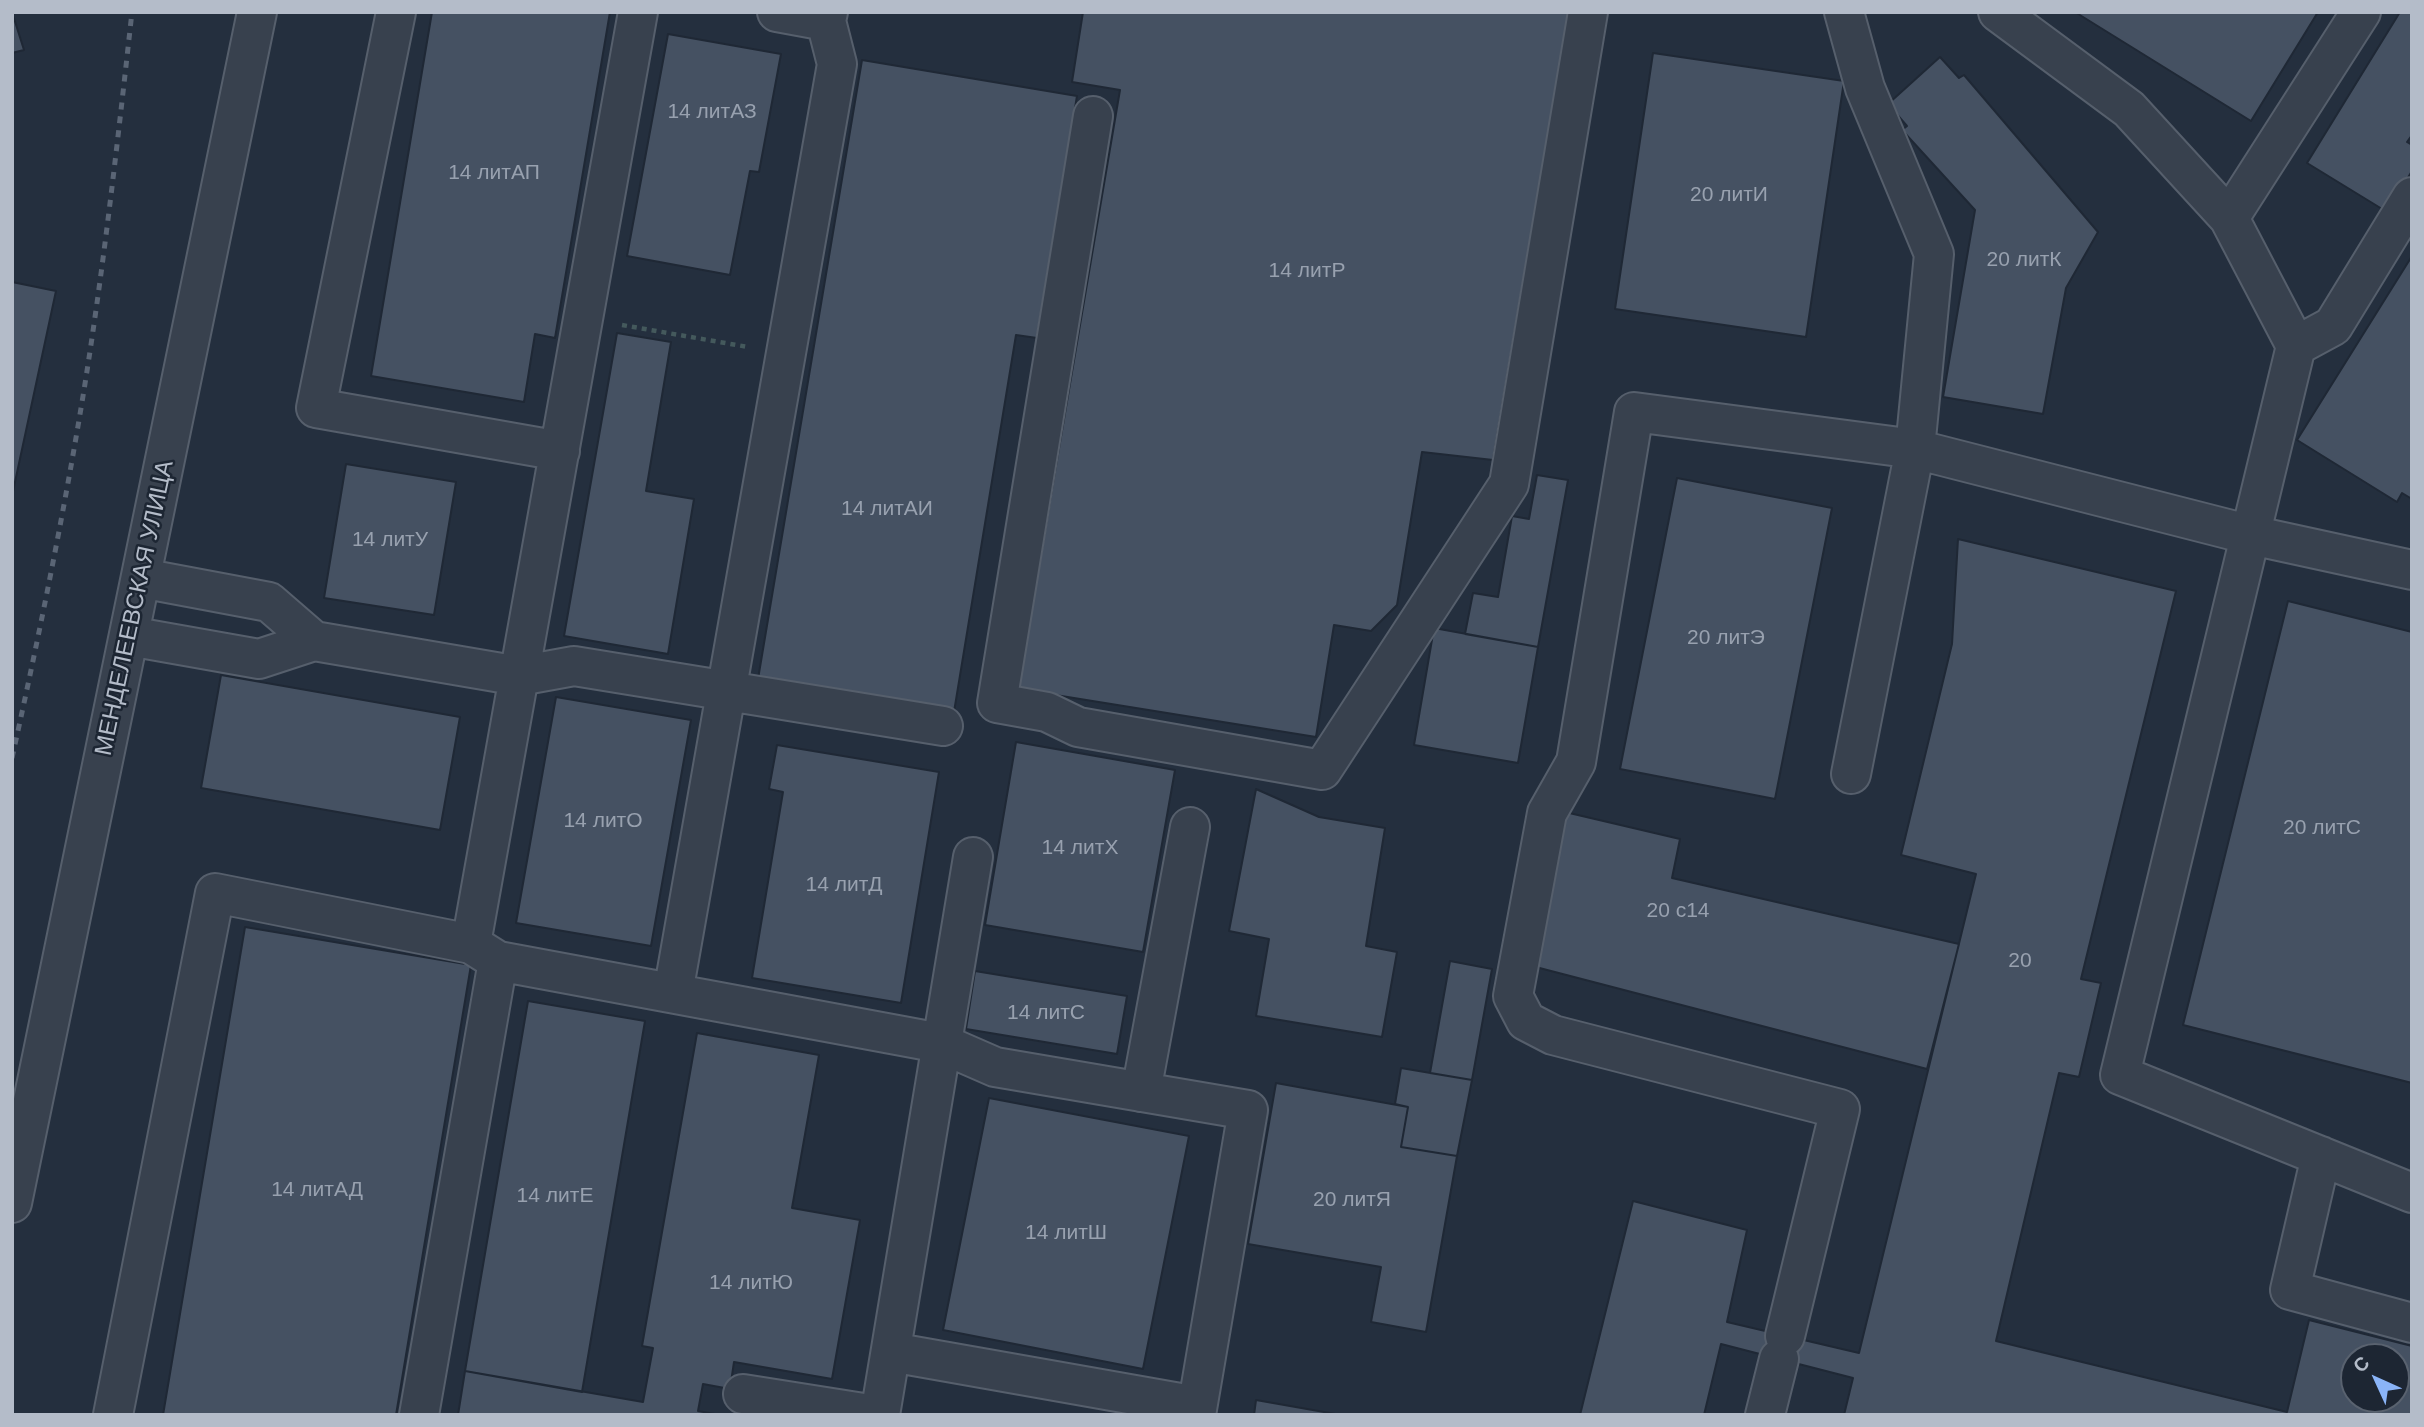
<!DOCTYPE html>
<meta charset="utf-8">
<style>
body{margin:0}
#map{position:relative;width:2424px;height:1427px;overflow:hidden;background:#242f3e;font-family:Helvetica,sans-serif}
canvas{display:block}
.frame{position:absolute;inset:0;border:14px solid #b4bcc9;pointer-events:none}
.north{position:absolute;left:2340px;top:1343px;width:70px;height:70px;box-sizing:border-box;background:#1d2633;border:2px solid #59626f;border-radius:50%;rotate:315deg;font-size:19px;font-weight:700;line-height:28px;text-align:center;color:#b4bcc9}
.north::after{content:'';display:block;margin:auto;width:24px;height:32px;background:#8ab4f8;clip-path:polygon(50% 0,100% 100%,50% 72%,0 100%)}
</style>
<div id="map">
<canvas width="2424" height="1427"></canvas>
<div class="frame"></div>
<div class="north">С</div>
</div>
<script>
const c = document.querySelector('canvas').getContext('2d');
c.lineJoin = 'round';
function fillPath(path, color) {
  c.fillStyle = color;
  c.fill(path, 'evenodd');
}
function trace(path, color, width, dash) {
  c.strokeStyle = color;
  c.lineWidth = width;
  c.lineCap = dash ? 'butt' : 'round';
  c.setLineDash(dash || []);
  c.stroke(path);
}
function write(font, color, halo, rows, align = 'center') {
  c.font = font + ' Helvetica,sans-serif';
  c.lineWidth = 5;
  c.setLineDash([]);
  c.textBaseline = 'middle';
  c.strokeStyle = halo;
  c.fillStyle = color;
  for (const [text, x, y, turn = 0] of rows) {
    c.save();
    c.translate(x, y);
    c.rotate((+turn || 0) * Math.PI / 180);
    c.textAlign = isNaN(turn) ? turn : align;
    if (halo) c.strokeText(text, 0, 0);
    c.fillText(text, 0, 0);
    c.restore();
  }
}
const building = new Path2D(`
 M 12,12 L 24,50 L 12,53 Z
 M 432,12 L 610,12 L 555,338 L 535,334 L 524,402 L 371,376 Z
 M 1083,12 L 1569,12 L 1493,460 L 1422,452 L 1397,605 L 1371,631 L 1334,625 L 1316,737 L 1018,689 L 1120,90 L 1072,82 Z
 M 2075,12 L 2318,12 L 2251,121 Z
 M 2400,12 L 2412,12 L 2412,135 L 2407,142 L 2412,145 L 2412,171 L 2387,212 L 2307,163 Z
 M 668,34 L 781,54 L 759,172 L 750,171 L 730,275 L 627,256 Z
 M 1653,53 L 1844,81 L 1806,337 L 1615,309 Z
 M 1940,57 L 1959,78 L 1964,75 L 2098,232 L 2066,288 L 2043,414 L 1943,397 L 1975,210 L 1902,130 L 1907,126 L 1888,104 Z
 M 862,60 L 1077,96 L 1037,338 L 1016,335 L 954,712 L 758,679 Z
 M 2412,256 L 2412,499 L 2402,493 L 2397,502 L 2297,440 Z
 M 12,282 L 56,291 L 12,496 Z
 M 617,333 L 671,342 L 646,491 L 694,499 L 668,654 L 564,636 Z
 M 346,464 L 456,482 L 434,615 L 324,598 Z
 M 1537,475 L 1568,480 L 1538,647 L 1465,634 L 1473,593 L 1498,597 L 1512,516 L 1529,519 Z
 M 1677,478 L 1832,508 L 1775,799 L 1620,769 Z
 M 1958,539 L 2176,591 L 2081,979 L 2101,983 L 2079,1077 L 2059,1073 L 1996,1341 L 2287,1412 L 2309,1320 L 2412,1346 L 2412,1415 L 1844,1415 L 1853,1378 L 1721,1344 L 1704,1415 L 1580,1415 L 1633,1201 L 1747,1230 L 1727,1322 L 1859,1353 L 1976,874 L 1901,855 L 1952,644 ZM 2354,1357 L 2396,1357 L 2396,1399 L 2354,1399 Z
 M 2288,601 L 2412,632 L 2412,1083 L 2183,1025 Z
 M 1434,628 L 1538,647 L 1518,763 L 1414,745 Z
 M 221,675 L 460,717 L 440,830 L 201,788 Z
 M 556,697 L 691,720 L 651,946 L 516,923 Z
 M 1016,742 L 1175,770 L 1143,952 L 985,925 Z
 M 777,745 L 939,772 L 901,1003 L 752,978 L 783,792 L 769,789 Z
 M 1256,789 L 1319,817 L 1385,828 L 1366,946 L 1397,952 L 1382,1037 L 1256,1016 L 1269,939 L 1229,931 Z
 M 1565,812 L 1680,839 L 1672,878 L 1959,944 L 1927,1069 L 1528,965 Z
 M 245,927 L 471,965 L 396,1415 L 163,1415 Z
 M 1450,961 L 1492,969 L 1472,1080 L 1430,1073 Z
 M 975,971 L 1127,996 L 1117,1054 L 966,1029 Z
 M 528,1001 L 645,1021 L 582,1392 L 465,1371 Z
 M 697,1033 L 819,1055 L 792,1208 L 860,1220 L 832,1379 L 734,1362 L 730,1389 L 703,1384 L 698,1411 L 720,1415 L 458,1415 L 465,1371 L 643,1402 L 653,1348 L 642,1346 Z
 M 1401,1068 L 1472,1080 L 1457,1156 L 1401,1147 L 1408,1107 L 1395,1104 Z
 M 1276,1083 L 1408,1107 L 1401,1147 L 1457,1156 L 1426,1332 L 1371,1322 L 1381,1267 L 1248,1244 Z
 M 989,1098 L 1189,1136 L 1143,1369 L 943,1330 Z
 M 1256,1400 L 1341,1415 L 1254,1415 Z`);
fillPath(building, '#455162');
trace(building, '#1f2835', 2);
const minor = new Path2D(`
 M 396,12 L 316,408 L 560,451
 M 777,12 L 826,21 L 828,12
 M 1844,12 L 1865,88 L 1934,254 L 1915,449 L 1851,774
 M 1998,12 L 2129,109 L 2229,218 L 2296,346 L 2120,1075 L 2412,1193
 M 1093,116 L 997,703 L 1047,712 L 1078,727 L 1322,770 L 1509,484 L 1588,12
 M 2229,218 L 2361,12
 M 2296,346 L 2333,326 L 2412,197
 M 129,636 L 259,659 L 314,641 L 269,602 L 141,578
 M 314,641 L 519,676 L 574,666 L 943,726
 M 498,961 L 940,1043 L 995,1067 L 1248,1110 L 1196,1415
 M 673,993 L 837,64 L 826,21
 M 1141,1092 L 1190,827
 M 2321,1156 L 2290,1290 L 2412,1323
 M 12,1203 L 257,12
 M 1785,1336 L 1840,1109 L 1553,1035 L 1526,1021 L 1513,996 L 1547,813 L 1576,762 L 1634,412 L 1915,449 L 2251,535 L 2412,570
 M 891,1352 L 1197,1406
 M 743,1394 L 876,1415
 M 113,1415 L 215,893 L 471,944
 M 419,1415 L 498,961 L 471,944 L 638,12
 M 880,1415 L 973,857
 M 1765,1415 L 1779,1359`);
trace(minor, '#565f6c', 42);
trace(new Path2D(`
 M 622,325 L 748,347`), '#44595c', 4.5, [5, 5]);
trace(minor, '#38414e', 38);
trace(new Path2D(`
 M 12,758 C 39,636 64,513 84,390 C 104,265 118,138 132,12`), '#5a6575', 5, [7, 7]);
write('21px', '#98a1af', null, [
 ["14 литАЗ",712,112],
 ["14 литАП",494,173],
 ["20 литИ",1729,195],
 ["20 литК",2024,260],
 ["14 литР",1307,271],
 ["14 литАИ",887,509],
 ["14 литУ",390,540],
 ["20 литЭ",1726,638],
 ["14 литО",603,821],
 ["20 литС",2322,828],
 ["14 литХ",1080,848],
 ["14 литД",844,885],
 ["20 с14",1678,911],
 ["20",2020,961],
 ["14 литС",1046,1013],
 ["14 литАД",317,1190],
 ["14 литЕ",555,1196],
 ["20 литЯ",1352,1200],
 ["14 литШ",1066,1233],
 ["14 литЮ",751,1283]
]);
write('24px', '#b4bcc9', '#1d2633', [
 ["МЕНДЕЛЕЕВСКАЯ УЛИЦА",135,608,-78]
]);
</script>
